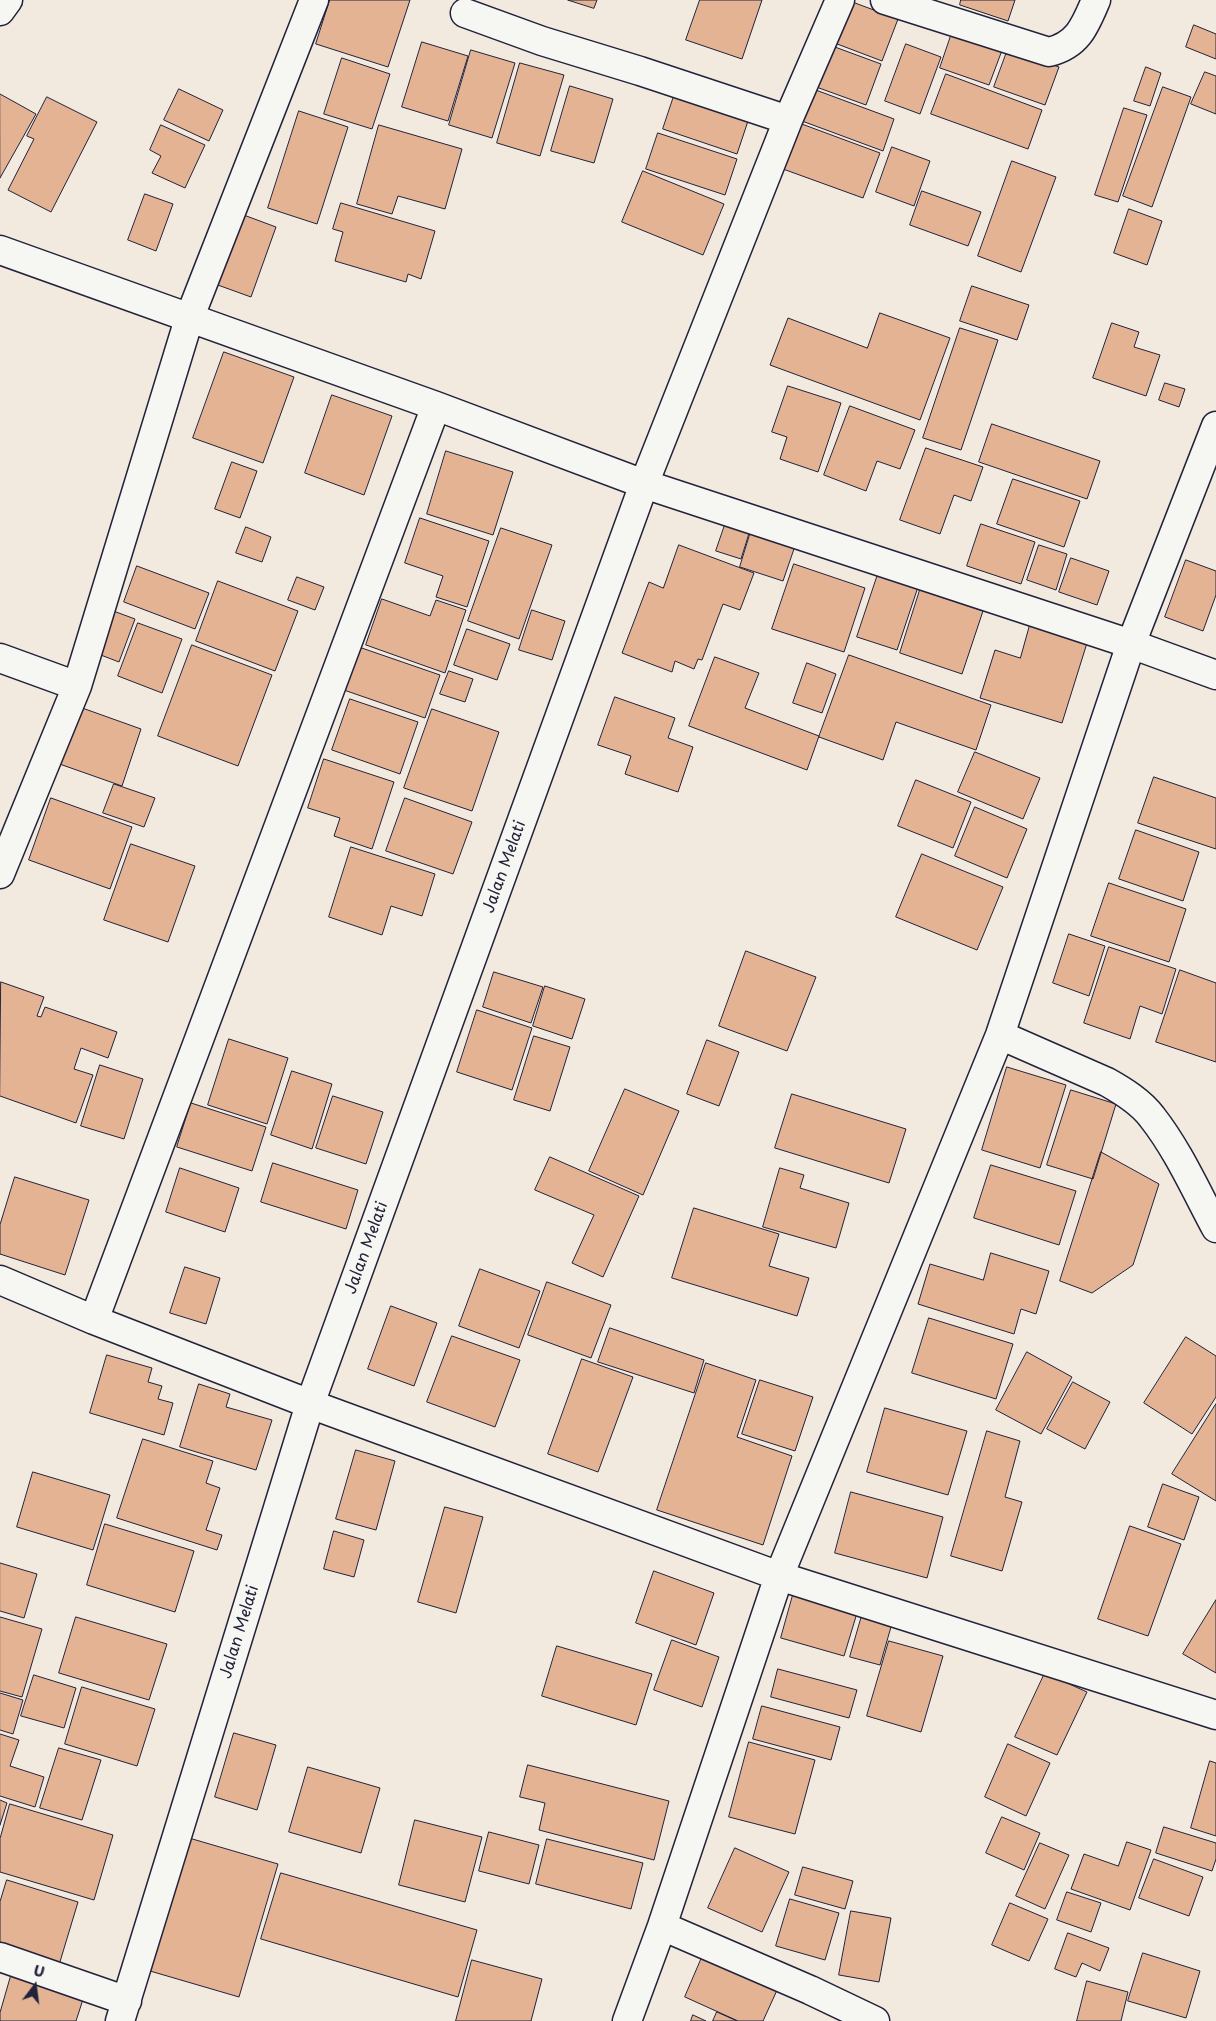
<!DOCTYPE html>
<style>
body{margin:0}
#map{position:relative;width:1216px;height:2021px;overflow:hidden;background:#f2e9df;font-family:"Playpen Sans",sans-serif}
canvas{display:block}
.north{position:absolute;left:10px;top:1961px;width:50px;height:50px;-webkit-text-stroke:4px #f6f6f2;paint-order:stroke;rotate:15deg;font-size:14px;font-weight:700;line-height:20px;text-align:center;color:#22223b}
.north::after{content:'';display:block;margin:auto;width:18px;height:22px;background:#22223b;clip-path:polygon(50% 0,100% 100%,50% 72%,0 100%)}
</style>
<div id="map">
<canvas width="1216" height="2021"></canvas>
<div class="north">U</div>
</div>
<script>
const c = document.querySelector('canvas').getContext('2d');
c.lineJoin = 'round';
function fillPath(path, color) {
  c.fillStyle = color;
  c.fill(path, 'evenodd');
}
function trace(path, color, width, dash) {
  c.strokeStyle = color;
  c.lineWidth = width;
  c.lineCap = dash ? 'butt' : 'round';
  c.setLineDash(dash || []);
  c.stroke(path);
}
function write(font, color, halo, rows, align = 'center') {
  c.font = font + ' "Playpen Sans",sans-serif';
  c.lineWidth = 4.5;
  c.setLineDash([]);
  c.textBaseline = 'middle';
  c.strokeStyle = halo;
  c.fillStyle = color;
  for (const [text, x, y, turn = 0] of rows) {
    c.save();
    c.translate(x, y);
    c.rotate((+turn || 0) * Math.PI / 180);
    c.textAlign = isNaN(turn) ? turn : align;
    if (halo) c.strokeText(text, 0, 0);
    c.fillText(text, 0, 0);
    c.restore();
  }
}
const building = new Path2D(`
 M 330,0 L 410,0 L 388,67 L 316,44 Z
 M 568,0 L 597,0 L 594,8 Z
 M 700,0 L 762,0 L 742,59 L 686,40 Z
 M 847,0 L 898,19 L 882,61 L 832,42 Z
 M 961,0 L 1015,0 L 1008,21 L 960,5 Z
 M 1194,25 L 1216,34 L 1216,59 L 1186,47 Z
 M 954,27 L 1004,45 L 989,85 L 940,68 Z
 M 422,42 L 468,56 L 448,121 L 402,107 Z
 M 824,43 L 881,64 L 866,105 L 808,84 Z
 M 906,44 L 941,57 L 920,114 L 885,101 Z
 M 1008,49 L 1059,67 L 1045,105 L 994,87 Z
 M 471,50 L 515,63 L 492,138 L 449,125 Z
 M 342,58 L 390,74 L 372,129 L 324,114 Z
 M 520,63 L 564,75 L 540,156 L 497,143 Z
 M 1146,67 L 1161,73 L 1150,106 L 1134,101 Z
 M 1205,72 L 1216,76 L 1216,114 L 1191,104 Z
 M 946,74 L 1042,110 L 1028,149 L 931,114 Z
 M 570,86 L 613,99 L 594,163 L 551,151 Z
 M 677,87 L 751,112 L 737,154 L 663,129 Z
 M 1163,87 L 1191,97 L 1152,207 L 1123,196 Z
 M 179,89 L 223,110 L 209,141 L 164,120 Z
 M 813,89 L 894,119 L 883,151 L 802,121 Z
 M 0,94 L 36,114 L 0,178 Z
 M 47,97 L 97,122 L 51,212 L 8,190 L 34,139 L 27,136 Z
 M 1124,108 L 1147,115 L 1118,202 L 1095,195 Z
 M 299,111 L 348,127 L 317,224 L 268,208 Z
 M 799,123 L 880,153 L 863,198 L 783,169 Z
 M 161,125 L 205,145 L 185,188 L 152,173 L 161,156 L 150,150 Z
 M 379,125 L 462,149 L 445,209 L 398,196 L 392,214 L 357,204 Z
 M 658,133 L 737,159 L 725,195 L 646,169 Z
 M 892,147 L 930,161 L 914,206 L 876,192 Z
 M 1012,161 L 1056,177 L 1021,272 L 978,256 Z
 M 643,171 L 724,204 L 703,255 L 622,222 Z
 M 922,191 L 981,212 L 968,246 L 910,225 Z
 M 145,194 L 173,204 L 156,251 L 128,240 Z
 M 341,203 L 435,231 L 421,279 L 408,274 L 406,282 L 335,261 L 343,232 L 333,229 Z
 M 1129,209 L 1162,221 L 1147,265 L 1114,253 Z
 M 241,214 L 276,227 L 251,297 L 215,284 Z
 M 972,286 L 1029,305 L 1017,340 L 960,321 Z
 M 880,313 L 950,338 L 920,420 L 770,365 L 788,318 L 867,348 Z
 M 1112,323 L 1139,332 L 1134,347 L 1160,355 L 1146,396 L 1093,378 Z
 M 960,328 L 998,340 L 961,450 L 923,438 Z
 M 224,352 L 294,377 L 263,463 L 193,438 Z
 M 1165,383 L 1185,389 L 1179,407 L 1159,400 Z
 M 788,386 L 841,403 L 818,472 L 780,459 L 787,437 L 772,432 Z
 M 332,395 L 392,416 L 364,495 L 305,473 Z
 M 850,406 L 915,430 L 900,469 L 877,461 L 866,491 L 824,475 Z
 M 992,424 L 1100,461 L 1087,499 L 979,462 Z
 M 926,448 L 983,467 L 971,501 L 954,495 L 940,534 L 900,520 Z
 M 446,451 L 513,472 L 493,535 L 427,514 Z
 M 232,462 L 257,471 L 240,518 L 215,509 Z
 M 1013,479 L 1080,501 L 1064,547 L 997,524 Z
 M 420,518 L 489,541 L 467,607 L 436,597 L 443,576 L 405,563 Z
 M 727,519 L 751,527 L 741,559 L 716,551 Z
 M 981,524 L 1035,542 L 1021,584 L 967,566 Z
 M 246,527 L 271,537 L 262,562 L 236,553 Z
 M 501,528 L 552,545 L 519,639 L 468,621 Z
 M 752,528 L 796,543 L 783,581 L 740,567 Z
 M 679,545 L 754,573 L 740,610 L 723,604 L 702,660 L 698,659 L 694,669 L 675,661 L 672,672 L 622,653 L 649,582 L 663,588 Z
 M 1039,545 L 1067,554 L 1056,590 L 1027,580 Z
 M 1071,558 L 1109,571 L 1097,605 L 1059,592 Z
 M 1186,560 L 1216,571 L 1216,595 L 1203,631 L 1165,617 Z
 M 794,564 L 865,588 L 844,652 L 772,629 Z
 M 137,566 L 209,593 L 195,629 L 124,602 Z
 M 878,574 L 918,587 L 897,650 L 857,637 Z
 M 297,577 L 324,587 L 315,610 L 288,600 Z
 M 218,581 L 298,611 L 275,671 L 196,641 Z
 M 920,590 L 983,611 L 962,674 L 900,653 Z
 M 382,599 L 430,616 L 436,600 L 466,610 L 445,673 L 366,645 Z
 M 108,609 L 135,619 L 119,662 L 93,652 Z
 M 532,610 L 565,621 L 552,660 L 519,650 Z
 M 138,623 L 182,639 L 162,693 L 118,676 Z
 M 1030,625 L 1087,643 L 1062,723 L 980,698 L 995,650 L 1020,658 Z
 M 467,629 L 510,644 L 497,680 L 454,665 Z
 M 192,645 L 272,675 L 238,766 L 158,736 Z
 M 353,645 L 440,675 L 425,718 L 338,688 Z
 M 849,655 L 991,705 L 976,750 L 896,722 L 883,760 L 819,737 Z
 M 715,657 L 759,673 L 745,708 L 819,736 L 807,770 L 689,726 Z
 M 807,663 L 836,674 L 822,713 L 793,703 Z
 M 449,671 L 473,679 L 465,702 L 440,694 Z
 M 615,697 L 675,718 L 668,738 L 693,747 L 678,792 L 625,774 L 631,756 L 598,745 Z
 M 350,699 L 418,722 L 400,774 L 332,750 Z
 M 71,704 L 141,729 L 122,786 L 51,761 Z
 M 432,709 L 499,732 L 472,811 L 404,788 Z
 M 975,752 L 1040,778 L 1023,819 L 958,792 Z
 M 324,759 L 394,782 L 372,849 L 334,836 L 340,818 L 308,808 Z
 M 1154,777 L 1216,798 L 1216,849 L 1138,823 Z
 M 916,780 L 971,802 L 953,848 L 898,826 Z
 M 114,784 L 155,798 L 144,827 L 103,813 Z
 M 51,798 L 132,827 L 110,889 L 29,860 Z
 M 405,798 L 472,822 L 453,874 L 386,851 Z
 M 975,807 L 1027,829 L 1007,878 L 955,856 Z
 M 1136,830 L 1199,852 L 1183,901 L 1119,879 Z
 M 131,844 L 195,866 L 168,942 L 104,920 Z
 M 351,847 L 435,874 L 422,916 L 391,906 L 382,935 L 329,917 Z
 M 922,854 L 1003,887 L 977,950 L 896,917 Z
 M 1109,883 L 1186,909 L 1169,962 L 1091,936 Z
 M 1069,934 L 1105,946 L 1089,996 L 1053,983 Z
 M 1109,947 L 1176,969 L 1162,1014 L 1140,1006 L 1130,1039 L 1084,1023 Z
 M 746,951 L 816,977 L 787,1051 L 719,1026 Z
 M 1180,970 L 1216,983 L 1216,1062 L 1156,1042 Z
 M 494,972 L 543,987 L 531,1023 L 483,1007 Z
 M 1,982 L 44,997 L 37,1016 L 41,1017 L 45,1007 L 117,1032 L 108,1058 L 81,1048 L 74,1069 L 93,1075 L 76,1123 L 0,1096 Z
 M 545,986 L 585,999 L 572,1039 L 533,1026 Z
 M 477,1010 L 532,1028 L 512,1090 L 457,1072 Z
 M 534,1036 L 570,1047 L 550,1111 L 514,1100 Z
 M 229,1039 L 288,1058 L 267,1124 L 208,1105 Z
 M 707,1040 L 739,1052 L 719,1106 L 687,1094 Z
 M 100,1065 L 143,1079 L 124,1139 L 81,1126 Z
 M 1007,1067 L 1066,1085 L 1040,1168 L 982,1150 Z
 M 292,1071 L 332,1084 L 312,1149 L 271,1135 Z
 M 625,1089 L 679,1111 L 643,1195 L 589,1171 Z
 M 1071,1090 L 1116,1104 L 1093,1179 L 1047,1165 Z
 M 792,1094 L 906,1129 L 889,1183 L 775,1148 Z
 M 333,1096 L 383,1112 L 366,1164 L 316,1148 Z
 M 191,1103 L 266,1127 L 252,1171 L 177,1147 Z
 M 1101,1152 L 1159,1184 L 1133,1265 L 1092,1293 L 1060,1281 Z
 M 550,1157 L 639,1196 L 603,1277 L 572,1263 L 594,1215 L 535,1190 Z
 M 273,1163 L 358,1190 L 346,1229 L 261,1202 Z
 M 991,1165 L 1076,1191 L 1059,1245 L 974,1218 Z
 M 180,1168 L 239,1188 L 225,1232 L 166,1212 Z
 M 780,1168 L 804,1175 L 800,1188 L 849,1203 L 836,1248 L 763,1227 Z
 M 15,1177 L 89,1200 L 65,1275 L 0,1254 L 0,1225 Z
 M 694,1208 L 779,1234 L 769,1266 L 809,1278 L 797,1316 L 672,1278 Z
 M 991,1253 L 1049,1271 L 1036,1314 L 1021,1309 L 1014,1334 L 918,1304 L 930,1264 L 983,1280 Z
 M 185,1267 L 220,1278 L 206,1324 L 170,1313 Z
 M 480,1269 L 540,1291 L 519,1348 L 459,1326 Z
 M 547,1282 L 611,1305 L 591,1358 L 528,1335 Z
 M 391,1306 L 437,1323 L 414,1386 L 368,1369 Z
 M 929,1318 L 1013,1344 L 996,1399 L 912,1373 Z
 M 610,1328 L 704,1360 L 694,1393 L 598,1362 Z
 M 452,1336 L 520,1360 L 495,1427 L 427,1402 Z
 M 1186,1337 L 1216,1356 L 1216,1397 L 1192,1434 L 1144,1403 Z
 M 1027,1352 L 1072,1377 L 1041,1434 L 996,1410 Z
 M 107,1355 L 152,1368 L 148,1382 L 162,1386 L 158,1399 L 173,1403 L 164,1435 L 90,1413 Z
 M 582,1359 L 633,1377 L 598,1472 L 548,1454 Z
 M 706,1363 L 756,1380 L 737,1437 L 792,1456 L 763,1545 L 657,1510 Z
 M 760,1380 L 813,1397 L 795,1451 L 742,1434 Z
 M 1073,1382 L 1110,1402 L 1085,1449 L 1047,1429 Z
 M 199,1384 L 230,1394 L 226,1407 L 272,1420 L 256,1470 L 180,1447 Z
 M 1216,1404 L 1216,1501 L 1172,1474 Z
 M 885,1408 L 967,1431 L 948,1495 L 867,1472 Z
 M 987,1431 L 1020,1441 L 1005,1497 L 1022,1502 L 1002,1571 L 951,1556 Z
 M 143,1439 L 213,1461 L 206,1483 L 220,1488 L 206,1530 L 222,1535 L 217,1550 L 117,1518 Z
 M 356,1450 L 395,1461 L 376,1530 L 336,1519 Z
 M 33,1472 L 110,1495 L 93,1550 L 17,1527 Z
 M 1163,1484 L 1199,1497 L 1184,1540 L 1148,1527 Z
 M 851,1492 L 943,1517 L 927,1578 L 835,1553 Z
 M 445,1507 L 483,1517 L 456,1613 L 418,1602 Z
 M 105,1524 L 194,1551 L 175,1612 L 87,1585 Z
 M 1130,1526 L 1181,1544 L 1148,1636 L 1098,1619 Z
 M 334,1531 L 364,1540 L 354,1577 L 324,1569 Z
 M 0,1563 L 37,1574 L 24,1618 L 0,1611 Z
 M 654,1571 L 714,1593 L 696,1645 L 636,1623 Z
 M 793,1595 L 857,1613 L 844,1656 L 781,1638 Z
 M 1216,1600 L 1216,1673 L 1183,1654 Z
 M 863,1612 L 893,1620 L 880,1665 L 850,1657 Z
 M 0,1617 L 42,1629 L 22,1697 L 0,1691 Z
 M 76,1617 L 167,1644 L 149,1700 L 59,1673 Z
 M 672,1640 L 719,1657 L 702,1707 L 654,1690 Z
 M 889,1641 L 943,1656 L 921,1732 L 867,1716 Z
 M 557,1646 L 652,1674 L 636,1725 L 542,1696 Z
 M 778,1669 L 857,1690 L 849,1718 L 771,1697 Z
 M 1045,1673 L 1087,1692 L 1057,1755 L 1015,1737 Z
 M 34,1675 L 76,1688 L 64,1728 L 21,1716 Z
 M 82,1687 L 155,1709 L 137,1766 L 65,1744 Z
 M 0,1693 L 23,1700 L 13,1734 L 0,1730 Z
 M 762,1706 L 840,1727 L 831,1760 L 753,1739 Z
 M 234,1733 L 276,1745 L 257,1810 L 215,1797 Z
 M 0,1734 L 19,1740 L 10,1766 L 44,1777 L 35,1807 L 0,1796 Z
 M 749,1742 L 815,1760 L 795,1834 L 729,1817 Z
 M 1008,1744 L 1050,1763 L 1026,1816 L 985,1797 Z
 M 59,1748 L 101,1760 L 82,1820 L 40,1808 Z
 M 1210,1761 L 1216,1763 L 1216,1836 L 1191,1828 Z
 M 528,1765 L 669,1801 L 654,1860 L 539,1830 L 545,1803 L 520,1797 Z
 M 308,1767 L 380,1788 L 361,1853 L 289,1832 Z
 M 0,1800 L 7,1803 L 0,1825 Z
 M 10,1804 L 113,1835 L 94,1900 L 0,1872 L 0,1839 Z
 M 1002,1817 L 1040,1833 L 1024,1870 L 986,1853 Z
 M 415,1820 L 482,1837 L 465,1902 L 399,1885 Z
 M 1164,1827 L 1216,1843 L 1216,1859 L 1212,1871 L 1156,1853 Z
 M 489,1832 L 539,1845 L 529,1884 L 479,1871 Z
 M 189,1838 L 278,1864 L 239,1997 L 150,1971 Z
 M 547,1839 L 643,1863 L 631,1909 L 536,1884 Z
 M 1127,1842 L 1151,1850 L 1130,1910 L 1071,1889 L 1084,1854 L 1118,1866 Z
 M 1040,1843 L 1069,1855 L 1045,1909 L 1016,1896 Z
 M 735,1848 L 789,1872 L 762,1932 L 708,1908 Z
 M 1154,1859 L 1203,1877 L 1189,1916 L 1139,1898 Z
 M 803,1867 L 853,1881 L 845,1909 L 795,1895 Z
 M 281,1873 L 477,1930 L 458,1997 L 261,1939 Z
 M 7,1880 L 78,1902 L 59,1965 L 0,1948 L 0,1902 Z
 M 1067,1892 L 1101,1903 L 1091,1932 L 1057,1920 Z
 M 790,1899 L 839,1913 L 825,1960 L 776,1946 Z
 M 1010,1903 L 1048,1919 L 1029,1961 L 992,1945 Z
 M 851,1911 L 891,1918 L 879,1982 L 839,1975 Z
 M 1068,1933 L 1109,1948 L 1100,1971 L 1082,1963 L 1076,1977 L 1055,1969 Z
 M 1143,1953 L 1200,1971 L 1186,2018 L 1128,2001 Z
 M 703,1955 L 778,1988 L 763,2021 L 738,2021 L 685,1997 Z
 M 472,1960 L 542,1979 L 531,2021 L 456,2021 Z
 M 13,1969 L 86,1990 L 76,2021 L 0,2021 L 0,2013 Z
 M 1087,1981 L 1128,1992 L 1121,2021 L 1077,2021 Z
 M 717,2012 L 737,2021 L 713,2021 Z
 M 693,2015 L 706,2021 L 691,2021 Z`);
fillPath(building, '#e3b394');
trace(building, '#22223b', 1);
const minor = new Path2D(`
 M 885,0 L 1049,52 C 1078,45 1085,26 1096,0
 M 0,11 L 8,0
 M 465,13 L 542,41 L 640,71 L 788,120
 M 0,250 L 436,406 L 644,484 L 1131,644 L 1216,675
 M 0,658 L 77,686
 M 0,874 L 77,686 L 189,319 L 314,0
 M 1000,1035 L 1107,1082 C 1123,1091 1141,1102 1152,1117 C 1178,1150 1196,1191 1216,1228
 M 0,1280 L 94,1320 L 310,1404 L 779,1576 L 1216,1715
 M 94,1320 L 436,406
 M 662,1926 L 810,1990 L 875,2021
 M 0,1957 L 127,2001
 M 120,2021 L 310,1404 L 644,484 L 788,120 L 840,0
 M 627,2021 L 662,1926 L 779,1576 L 1000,1035 L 1131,644 L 1216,426`);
trace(minor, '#22223b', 31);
trace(minor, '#f6f6f2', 28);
write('16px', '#22223b', '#f6f6f2', [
 ["Jalan Melati",505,867,-70],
 ["Jalan Melati",367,1248,-70],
 ["Jalan Melati",240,1632,-73]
]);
</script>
